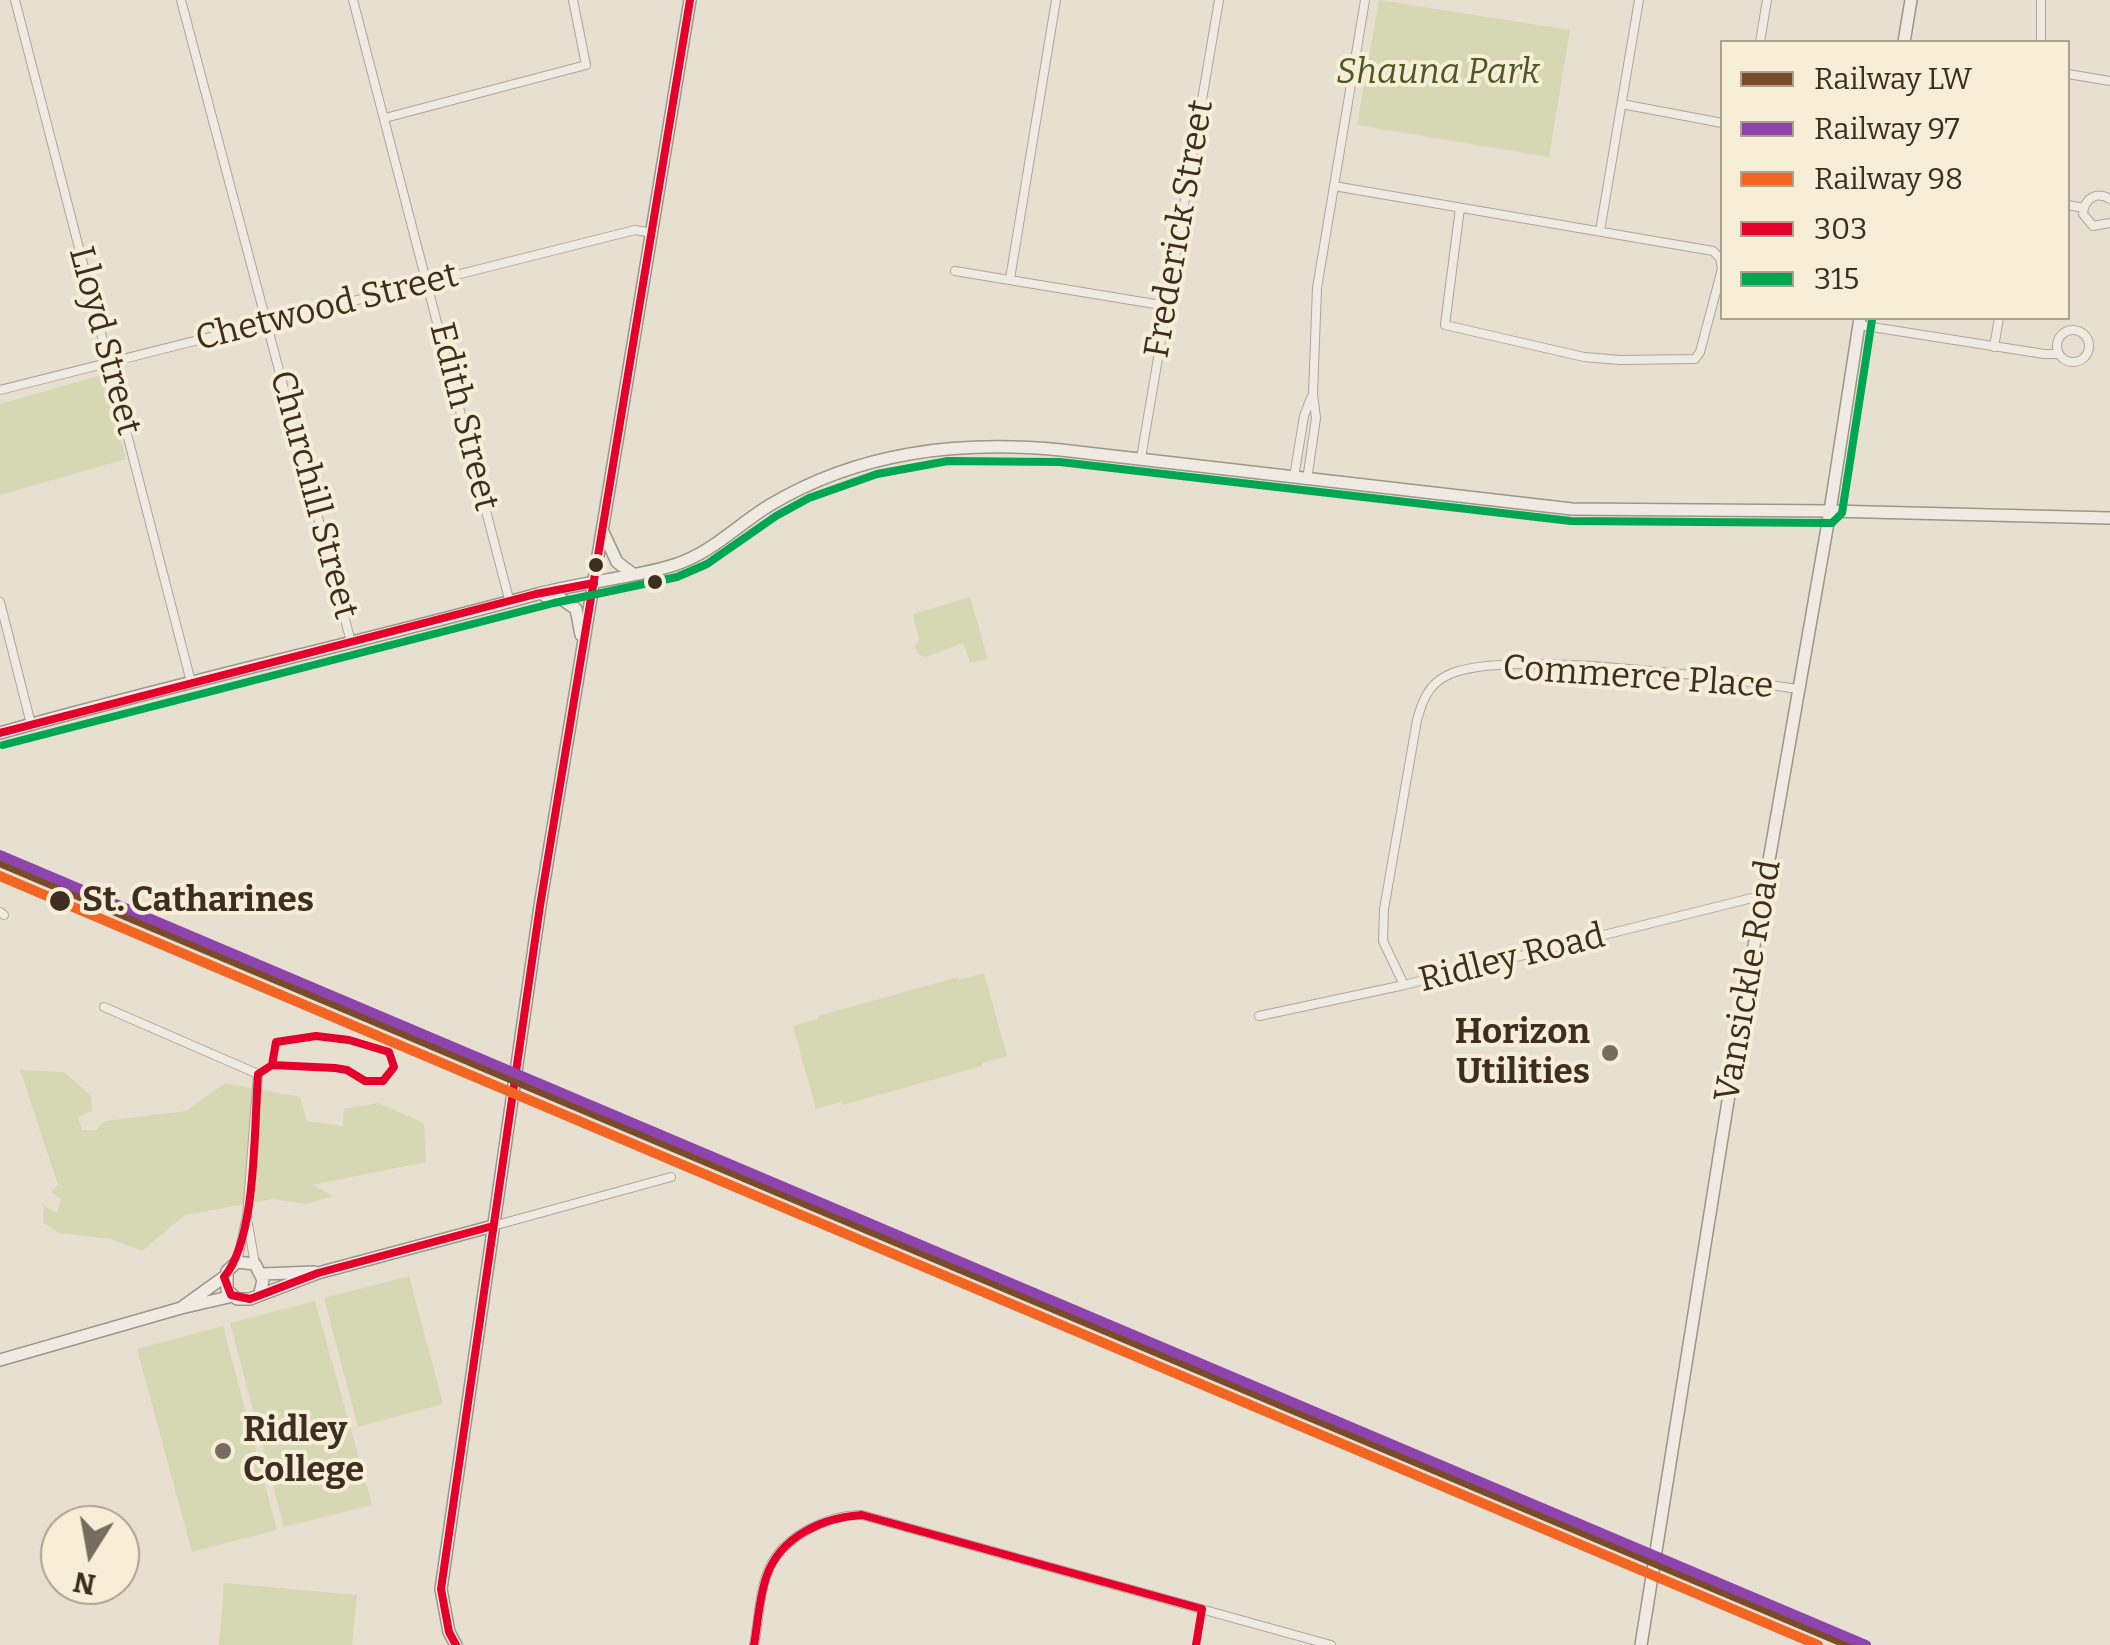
<!DOCTYPE html>
<style>
body{margin:0}
#map{position:relative;width:2110px;height:1645px;overflow:hidden;background:#e7e0d1;font-family:Bitter,serif}
canvas{display:block}
.legend{position:absolute;left:1720px;top:40px;width:350px;height:280px;box-sizing:border-box;background:#f7eed8;border:2px solid #ada18e;margin:0;padding:12px 18px;list-style:none;font-size:30px;color:#3d2e20}
.legend li{display:flex;align-items:center;gap:20px;height:50px}
.legend b{width:50px;border:2px solid #ada18e}
.north{position:absolute;left:40px;top:1505px;width:100px;height:100px;box-sizing:border-box;background:#f7eed8;border:2px solid #ada18e;border-radius:50%;rotate:191deg;font-size:28px;font-weight:700;line-height:40px;text-align:center;color:#3d2e20}
.north::after{content:'';display:block;margin:auto;width:35px;height:45px;background:#786c5e;clip-path:polygon(50% 0,100% 100%,50% 72%,0 100%)}
</style>
<div id="map">
<canvas width="2110" height="1645"></canvas>
<ul class="legend">
<li><b style="height:12px;background:#7a4b2a"></b>Railway LW</li>
<li><b style="height:12px;background:#8e44ad"></b>Railway 97</li>
<li><b style="height:12px;background:#f26522"></b>Railway 98</li>
<li><b style="height:12px;background:#e4002b"></b>303</li>
<li><b style="height:12px;background:#00a651"></b>315</li>
</ul>
<div class="north">N</div>
</div>
<script>
const c = document.querySelector('canvas').getContext('2d');
c.lineJoin = 'round';
function fillPath(path, color) {
  c.fillStyle = color;
  c.fill(path, 'evenodd');
}
function trace(path, color, width, dash) {
  c.strokeStyle = color;
  c.lineWidth = width;
  c.lineCap = dash ? 'butt' : 'round';
  c.setLineDash(dash || []);
  c.stroke(path);
}
function write(font, color, halo, rows, align = 'center') {
  c.font = font + ' Bitter,serif';
  c.lineWidth = 8;
  c.setLineDash([]);
  c.textBaseline = 'middle';
  c.strokeStyle = halo;
  c.fillStyle = color;
  for (const [text, x, y, turn = 0] of rows) {
    c.save();
    c.translate(x, y);
    c.rotate((+turn || 0) * Math.PI / 180);
    c.textAlign = isNaN(turn) ? turn : align;
    if (halo) c.strokeText(text, 0, 0);
    c.fillText(text, 0, 0);
    c.restore();
  }
}
fillPath(new Path2D(`
 M 1379,0 L 1570,30 L 1549,157 L 1357,125 Z
 M 102,375 L 126,459 L 0,495 L 0,404 Z
 M 970,597 L 988,659 L 970,663 L 963,643 L 925,657 L 917,654 L 915,646 L 919,640 L 913,614 Z
 M 984,973 L 1007,1056 L 982,1063 L 982,1066 L 843,1105 L 841,1102 L 816,1109 L 793,1026 L 818,1019 L 818,1016 L 958,977 L 959,980 Z
 M 20,1070 L 64,1072 L 91,1096 L 92,1111 L 78,1117 L 82,1130 L 96,1130 L 105,1121 L 186,1111 L 225,1083 L 300,1097 L 307,1121 L 343,1126 L 344,1109 L 378,1103 L 424,1123 L 426,1162 L 312,1185 L 333,1196 L 306,1204 L 273,1199 L 185,1215 L 142,1251 L 111,1239 L 59,1233 L 43,1222 L 44,1206 L 57,1213 L 61,1200 L 51,1191 L 58,1185 Z
 M 409,1276 L 443,1404 L 358,1427 L 324,1298 Z
 M 315,1301 L 372,1505 L 284,1527 L 230,1323 Z
 M 223,1326 L 277,1530 L 192,1552 L 137,1349 Z
 M 224,1583 L 357,1595 L 352,1645 L 219,1645 Z`), '#d6d7b3');
const street = new Path2D(`
 M 15,0 L 191,682
 M 181,0 L 351,642
 M 353,0 L 510,603
 M 1760,42 L 1767,0
 M 2041,42 L 2041,0
 M 2068,74 L 2110,81
 M 1622,104 L 1722,123
 M 385,118 L 586,65 L 573,0
 M 1334,186 L 1713,251 L 1720,258 L 1722,269 L 1700,352 L 1695,359 L 1620,360 L 1584,357 L 1445,325 L 1460,208
 M 2110,199 C 2097,191 2084,198 2083,214 L 2093,226 L 2110,223
 M 2068,205 L 2084,208
 M 1600,231 L 1639,0
 M 955,271 L 1167,306
 M 1010,279 L 1056,0
 M 1859,325 L 2044,354 L 2059,354
 M2057 346a16 16 0 1 1 32 0a16 16 0 1 1-32 0Z
 M 1994,347 L 1999,318
 M 0,390 L 635,230 L 653,233
 M 1141,458 L 1219,0
 M 1294,477 L 1304,416 L 1311,398
 M 1307,480 L 1316,418 L 1313,394 L 1317,288 L 1365,0
 M 0,602 L 31,724
 M 0,912 L 4,915
 M 1404,985 L 1383,941 L 1384,909 L 1417,720 C 1422,702 1428,685 1446,676 C 1499,647 1731,679 1798,689
 M 104,1007 L 258,1074 L 247,1216 L 237,1262
 M 1259,1016 L 1404,985 L 1764,895
 M 248,1224 L 255,1264
 M 493,1226 L 671,1177
 M 754,1645 C 759,1621 759,1589 770,1567 C 784,1536 830,1514 862,1515 L 1331,1645`);
const secondary = new Path2D(`
 M 1904,42 L 1911,0
 M 604,534 L 617,562 L 633,574
 M 545,596 L 560,598 L 576,609 L 581,635
 M 0,733 C 177,683 357,643 534,595 C 580,582 629,579 674,565 C 712,553 737,525 770,505 C 859,452 958,440 1061,450 L 1572,509 L 1830,511 L 2110,518
 M 262,1274 L 314,1272
 M 260,1293 L 263,1280 L 255,1264 L 237,1262 L 227,1271 L 227,1290 L 237,1299 L 250,1299 L 318,1273 L 493,1226
 M 181,1308 L 224,1277
 M 0,1360 L 181,1308 L 233,1296
 M 456,1645 L 449,1632 L 441,1589 L 540,906 L 690,0
 M 1641,1645 L 1739,1032 L 1830,511 L 1860,318`);
trace(street, '#ada599', 10);
trace(secondary, '#9c958a', 14);
trace(street, '#efebe3', 8);
trace(secondary, '#efebe3', 11);
trace(new Path2D(`
 M 0,733 L 536,594 L 594,583
 M 316,1036 L 349,1040 L 389,1052 L 394,1067 L 383,1081 L 365,1081 L 347,1070 L 335,1068 L 272,1065 L 276,1042 Z
 M 272,1065 L 258,1074 C 254,1126 257,1239 224,1277 L 231,1295 L 250,1299 L 318,1273 L 493,1226
 M 456,1645 L 449,1632 L 441,1589 L 540,906 L 690,0
 M 754,1645 C 758,1622 759,1597 767,1575 C 781,1536 824,1517 862,1515 L 1202,1609 L 1196,1645`), '#e4002b', 8);
trace(new Path2D(`
 M 3,745 L 554,603 L 677,577 L 707,564 L 776,516 L 809,498 L 877,474 L 948,461 L 1060,462 L 1571,521 L 1832,523 L 1842,513 L 1872,320`), '#00a651', 8);
trace(new Path2D(`
 M 0,862 L 1850,1645`), '#7a4b2a', 10);
trace(new Path2D(`
 M 0,855 L 1866,1645`), '#8e44ad', 10);
trace(new Path2D(`
 M 0,876 L 1818,1645`), '#f26522', 10);
for (const [x, y, r, color] of [
 [596,565,9,"#3d2e20"],
 [655,582,9,"#3d2e20"],
 [60,901,12,"#3d2e20"],
 [1610,1053,10,"#786c5e"],
 [223,1451,10,"#786c5e"]
]) {
  const dot = new Path2D();
  dot.arc(x, y, r, 0, 2 * Math.PI);
  c.fillStyle = color;
  c.fill(dot);
  trace(dot, '#f7eed8', 4);
}
write('italic 35px', '#4d5a26', '#f7eed8', [
 ["Shauna Park",1438,73]
]);
write('35px', '#3d2e20', '#f7eed8', [
 ["Frederick Street",1180,229,-80],
 ["Chetwood Street",327,308,-14],
 ["Lloyd Street",104,341,75],
 ["Edith Street",463,417,76],
 ["Churchill Street",313,495,75],
 ["Commerce Place",1638,678,4],
 ["Ridley Road",1512,959,-14],
 ["Vansickle Road",1749,981,-80]
]);
write('bold 35px', '#3d2e20', '#f7eed8', [
 ["St. Catharines",82,901]
], 'left');
write('bold 35px', '#3d2e20', '#f7eed8', [
 ["Horizon",1590,1033],
 ["Utilities",1590,1073],
 ["Ridley",243,1431,"left"],
 ["College",243,1471,"left"]
], 'right');
</script>
